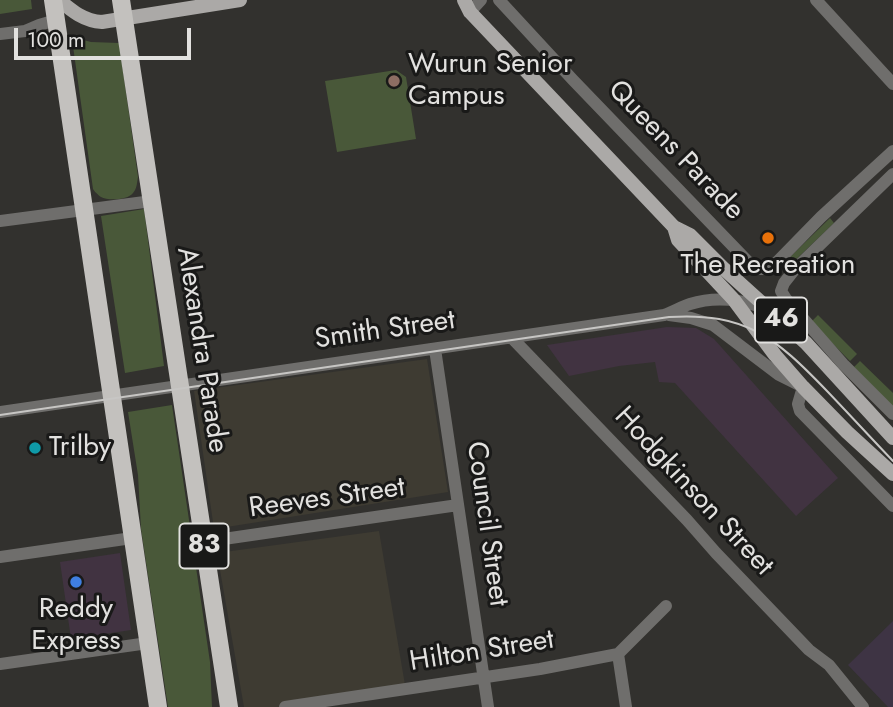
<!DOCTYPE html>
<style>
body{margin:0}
#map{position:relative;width:893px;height:707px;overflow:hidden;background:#32312e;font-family:Jost,sans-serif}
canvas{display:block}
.scale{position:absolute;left:14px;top:28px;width:177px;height:32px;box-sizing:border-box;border:4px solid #e2e1df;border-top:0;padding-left:9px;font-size:21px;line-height:24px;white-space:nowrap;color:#e2e1df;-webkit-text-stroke:5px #191918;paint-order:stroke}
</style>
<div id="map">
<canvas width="893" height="707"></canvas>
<div class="scale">100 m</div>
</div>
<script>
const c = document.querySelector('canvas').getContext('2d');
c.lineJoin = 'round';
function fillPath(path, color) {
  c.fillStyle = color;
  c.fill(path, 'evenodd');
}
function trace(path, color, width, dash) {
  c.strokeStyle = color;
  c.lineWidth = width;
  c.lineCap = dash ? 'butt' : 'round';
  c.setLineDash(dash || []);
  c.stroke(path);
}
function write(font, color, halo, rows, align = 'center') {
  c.font = font + ' Jost,sans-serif';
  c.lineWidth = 6;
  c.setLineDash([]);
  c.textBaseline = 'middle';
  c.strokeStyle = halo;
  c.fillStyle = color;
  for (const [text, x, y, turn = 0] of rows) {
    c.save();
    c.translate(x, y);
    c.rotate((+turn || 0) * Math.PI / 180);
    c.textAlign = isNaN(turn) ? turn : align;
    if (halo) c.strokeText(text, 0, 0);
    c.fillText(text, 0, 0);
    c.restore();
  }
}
fillPath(new Path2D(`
 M 667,327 L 696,328 L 714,339 L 838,478 L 796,516 L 675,383 L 659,382 L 655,362 L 619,366 L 569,376 L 547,345 Z
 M 120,553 L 131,630 L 71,639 L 60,562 Z`), '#413341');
fillPath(new Path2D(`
 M 427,359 L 448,492 L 214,529 L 194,391 Z
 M 379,531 L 405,685 L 279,707 L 244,707 L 217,553 Z`), '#3e3b32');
fillPath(new Path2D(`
 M 893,621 L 893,707 L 888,707 L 848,665 Z`), '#3e3444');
fillPath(new Path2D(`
 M 0,0 L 31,0 L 32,9 L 0,14 Z
 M 76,38 L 91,42 L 119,43 L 138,177 C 137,182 137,189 133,193 C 128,200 108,201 101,197 C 98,195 94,191 93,189 L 72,39 Z
 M 396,70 L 406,77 L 416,139 L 337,152 L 325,81 Z
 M 144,209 L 164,366 L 125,373 L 101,216 Z
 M 830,218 L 834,223 L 786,269 L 782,265 Z
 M 818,315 L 857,354 L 850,361 L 811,322 Z
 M 860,361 L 893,393 L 893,407 L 854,367 Z
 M 172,405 L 210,662 L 212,707 L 168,707 L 141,529 L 138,475 L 128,412 Z`), '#495839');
trace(new Path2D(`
 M 499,0 L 573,80 L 755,269 L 764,269 L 777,262 L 821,217 L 893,151
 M 816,0 L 893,84
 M 470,12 L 481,0
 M 0,34 L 25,31 L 39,25 L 56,20
 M 893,174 L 795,269 L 784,283 L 781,291 L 786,299 L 843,364 L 893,414
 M 0,221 L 152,201
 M 669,315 L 691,318 L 713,325 L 779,375 L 801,386
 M 512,338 L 687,520 L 716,553 L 809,650 L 829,665 L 863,707
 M 435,349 L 488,707
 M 803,387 L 798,404 L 800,411 L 893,506
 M 0,412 L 664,315 C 673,312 681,307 690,304 C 715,296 744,299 767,310
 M 203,542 L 458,505
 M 0,557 L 132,538
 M 618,654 L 626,707
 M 0,664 L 148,643
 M 285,707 L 540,669 L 618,654 L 666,606`), '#6f6e6c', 12);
trace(new Path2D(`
 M 59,0 C 72,11 84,21 102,22 L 240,0
 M 464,0 L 470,12 L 674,227 L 690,235 L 723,268 L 806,343 L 893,438
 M 674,227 L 678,240 L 734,300 L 775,355 L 803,387 L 847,432 L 893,474`), '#aba9a7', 14);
trace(new Path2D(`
 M 53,0 L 158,707
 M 121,0 L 229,707`), '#c3c1be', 18);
trace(new Path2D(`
 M 0,415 L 669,317 C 746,312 776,338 827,391 C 849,414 871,438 893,461`), '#c7c6c4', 2);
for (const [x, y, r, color] of [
 [394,81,7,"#8d6e63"],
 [768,238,7,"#e8710a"],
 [35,448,7,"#0f9aa8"],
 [76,582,7,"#3f7fe0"]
]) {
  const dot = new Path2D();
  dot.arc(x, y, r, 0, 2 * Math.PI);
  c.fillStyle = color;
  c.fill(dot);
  trace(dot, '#191918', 2.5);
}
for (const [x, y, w] of [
 [781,320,52],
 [204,546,49]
]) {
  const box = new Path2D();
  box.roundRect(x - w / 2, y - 22.5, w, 45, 5);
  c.fillStyle = '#191918';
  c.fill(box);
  trace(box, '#e2e1df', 2);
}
write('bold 26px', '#e2e1df', null, [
 ["46",781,320],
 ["83",204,546]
]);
write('28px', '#e2e1df', '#191918', [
 ["Wurun Senior",408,65],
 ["Campus",408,97],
 ["The Recreation",768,266,"center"],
 ["Trilby",49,448],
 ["Reddy",76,610,"center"],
 ["Express",76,642,"center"]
], 'left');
write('28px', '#e2e1df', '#191918', [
 ["Queens Parade",675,151,46],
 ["Smith Street",385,331,-8],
 ["Alexandra Parade",201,350,81],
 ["Hodgkinson Street",693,492,47],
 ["Reeves Street",327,499,-8],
 ["Council Street",486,524,82],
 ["Hilton Street",482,652,-9]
]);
</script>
